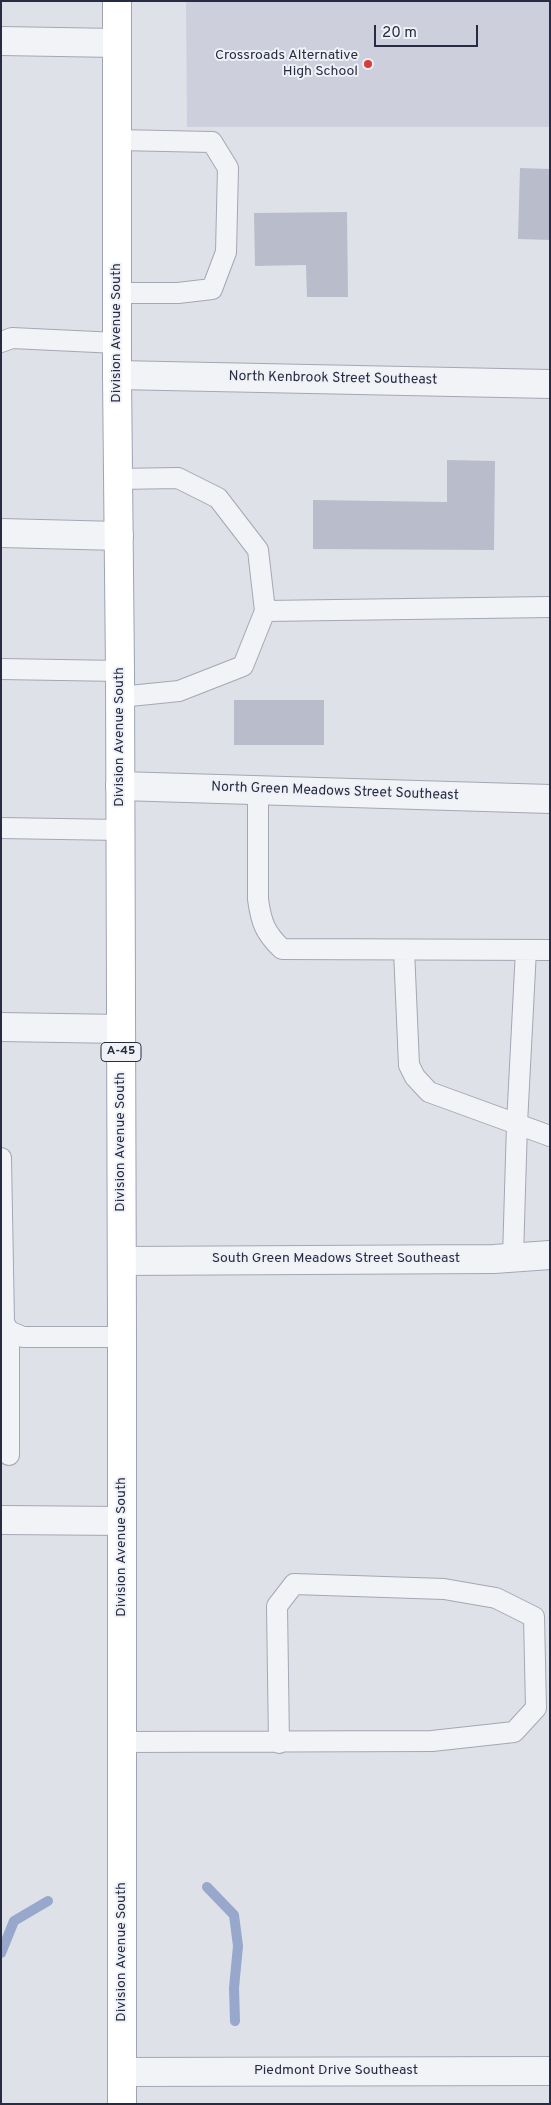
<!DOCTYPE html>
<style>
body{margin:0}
#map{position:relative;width:551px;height:2105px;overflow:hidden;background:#dfe1e9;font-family:Overpass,sans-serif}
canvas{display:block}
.frame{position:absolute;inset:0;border:2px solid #272c42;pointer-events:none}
.scale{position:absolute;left:374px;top:25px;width:104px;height:22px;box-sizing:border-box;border:2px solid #272c42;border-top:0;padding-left:6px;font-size:15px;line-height:18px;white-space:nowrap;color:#272c42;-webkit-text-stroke:4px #eff1f7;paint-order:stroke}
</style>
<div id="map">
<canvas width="551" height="2105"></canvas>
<div class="frame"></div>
<div class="scale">20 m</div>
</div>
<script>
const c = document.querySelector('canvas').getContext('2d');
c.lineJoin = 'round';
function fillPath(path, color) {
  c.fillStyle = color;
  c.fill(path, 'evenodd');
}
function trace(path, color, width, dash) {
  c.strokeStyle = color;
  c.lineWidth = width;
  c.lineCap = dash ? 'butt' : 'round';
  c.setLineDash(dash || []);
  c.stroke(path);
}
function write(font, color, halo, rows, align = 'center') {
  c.font = font + ' Overpass,sans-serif';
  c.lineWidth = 4;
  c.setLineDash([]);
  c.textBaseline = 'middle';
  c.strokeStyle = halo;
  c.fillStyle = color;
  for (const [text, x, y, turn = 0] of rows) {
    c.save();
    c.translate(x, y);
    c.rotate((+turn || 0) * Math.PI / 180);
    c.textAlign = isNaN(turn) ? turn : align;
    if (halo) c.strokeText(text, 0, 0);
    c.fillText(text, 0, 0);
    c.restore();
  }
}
fillPath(new Path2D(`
 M 186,1 L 550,1 L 550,127 L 187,127 Z`), '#cdd0dc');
trace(new Path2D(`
 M 207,1887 L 234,1915 L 238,1946 L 234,1988 L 235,2021
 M 1,1953 L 14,1921 L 48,1901`), '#97a8cc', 10);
fillPath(new Path2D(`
 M 520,168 L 550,169 L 550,240 L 518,239 Z
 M 347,212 L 348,297 L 307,297 L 306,265 L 255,266 L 254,213 Z
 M 447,460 L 495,461 L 494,550 L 313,549 L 313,500 L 447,502 Z
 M 234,700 L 324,700 L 324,745 L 234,745 Z`), '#b9bcca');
const lane = new Path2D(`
 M 117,293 L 178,293 L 212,289 L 226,252 L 228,168 L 212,142 L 117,140
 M 1,342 L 12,338 L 117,343
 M 117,479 L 178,478 L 218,498 L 258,550 L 265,611 L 243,666 L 179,691 L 120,697
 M 265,611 L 550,607
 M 1,669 L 120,671
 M 258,790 L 258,899 C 261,922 265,933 282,949 L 550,950
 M 1,828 L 120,830
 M 404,950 L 409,1065 L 415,1077 L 429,1092 L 550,1136
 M 1,1158 L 4,1323 L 9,1331 L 23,1337 L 122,1337
 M 513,1257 L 517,1124 L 526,950
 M 9,1331 L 9,1455
 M 123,1742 L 432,1741 L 514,1732 L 536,1708 L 534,1617 L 496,1598 L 444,1589 L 294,1584 L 277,1606 L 279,1743`);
const street = new Path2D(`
 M 1,41 L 117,43
 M 117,375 L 550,384
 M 1,533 L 119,536
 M 120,786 L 550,799
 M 1,1027 L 121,1029
 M 122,1261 L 494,1259 L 550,1255
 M 1,1520 L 122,1521
 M 122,2072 L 550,2071`);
const primary = new Path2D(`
 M 117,1 L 117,375 L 120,671 L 122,1337 L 122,2104`);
trace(lane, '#a4a7b4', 22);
trace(street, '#a4a7b4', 30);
trace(primary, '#9da3b6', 30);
trace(lane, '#f2f3f7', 20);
trace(street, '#f2f3f7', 28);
trace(primary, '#fff', 28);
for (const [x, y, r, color] of [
 [368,64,5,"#d83c3a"]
]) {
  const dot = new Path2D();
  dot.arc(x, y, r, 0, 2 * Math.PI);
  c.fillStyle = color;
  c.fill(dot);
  trace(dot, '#eff1f7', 2);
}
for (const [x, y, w] of [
 [121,1052,40]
]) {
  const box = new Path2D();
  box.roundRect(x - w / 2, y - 9.5, w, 19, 4);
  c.fillStyle = '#eff1f7';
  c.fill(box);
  trace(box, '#272c42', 1);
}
write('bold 12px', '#272c42', null, [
 ["A-45",121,1052]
]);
write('14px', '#272c42', '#eff1f7', [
 ["Crossroads Alternative",358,56],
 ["High School",358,72]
], 'right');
write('14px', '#272c42', '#eff1f7', [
 ["Division Avenue South",117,333,-90],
 ["North Kenbrook Street Southeast",333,379,1],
 ["Division Avenue South",120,737,-90],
 ["North Green Meadows Street Southeast",335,792,2],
 ["Division Avenue South",121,1142,-90],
 ["South Green Meadows Street Southeast",336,1259],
 ["Division Avenue South",122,1547,-90],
 ["Division Avenue South",122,1952,-90],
 ["Piedmont Drive Southeast",336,2071]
]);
</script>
